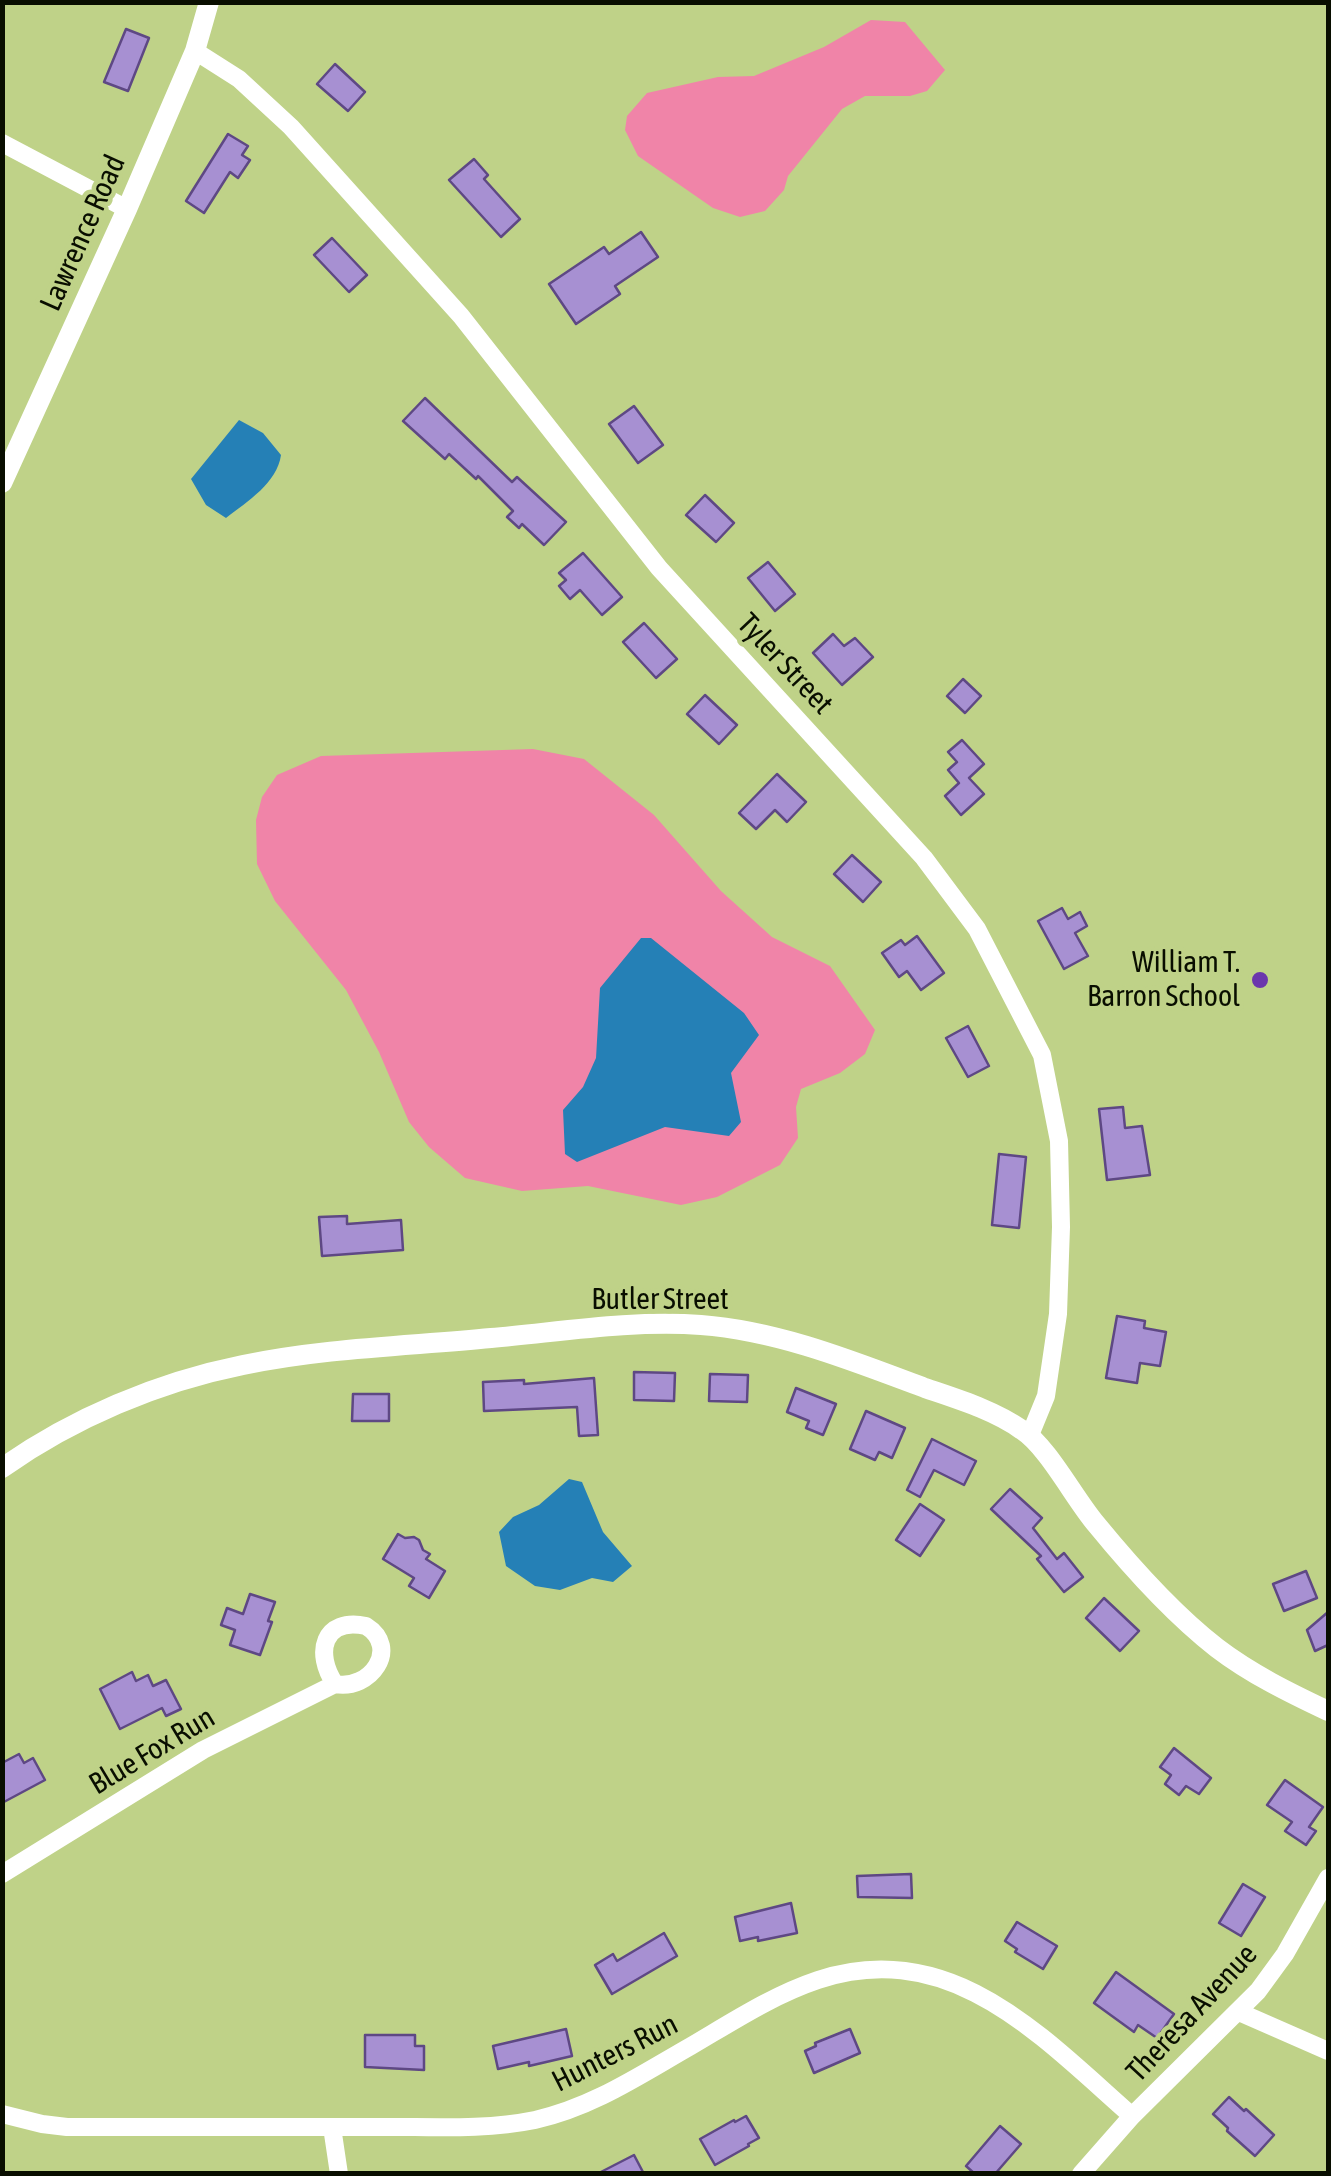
<!DOCTYPE html>
<style>
body{margin:0}
#map{position:relative;width:1331px;height:2176px;overflow:hidden;background:#bfd288;font-family:"Asap Condensed",sans-serif}
canvas{display:block}
.frame{position:absolute;inset:0;border:5px solid #090e00;pointer-events:none}
</style>
<div id="map">
<canvas width="1331" height="2176"></canvas>
<div class="frame"></div>
</div>
<script>
const c = document.querySelector('canvas').getContext('2d');
c.lineJoin = 'round';
function fillPath(path, color) {
  c.fillStyle = color;
  c.fill(path, 'evenodd');
}
function trace(path, color, width, dash) {
  c.strokeStyle = color;
  c.lineWidth = width;
  c.lineCap = dash ? 'butt' : 'round';
  c.setLineDash(dash || []);
  c.stroke(path);
}
function write(font, color, halo, rows, align = 'center') {
  c.font = font + ' "Asap Condensed",sans-serif';
  c.lineWidth = 9;
  c.setLineDash([]);
  c.textBaseline = 'middle';
  c.strokeStyle = halo;
  c.fillStyle = color;
  for (const [text, x, y, turn = 0] of rows) {
    c.save();
    c.translate(x, y);
    c.rotate((+turn || 0) * Math.PI / 180);
    c.textAlign = isNaN(turn) ? turn : align;
    if (halo) c.strokeText(text, 0, 0);
    c.fillText(text, 0, 0);
    c.restore();
  }
}
fillPath(new Path2D(`
 M 871,20 L 905,22 L 945,70 L 927,91 L 910,96 L 865,96 L 842,109 L 788,176 L 784,190 L 765,211 L 740,217 L 713,208 L 638,156 L 625,130 L 627,116 L 647,93 L 718,77 L 754,76 L 824,47 Z
 M 533,749 L 584,759 L 654,815 L 721,891 L 772,937 L 830,966 L 875,1030 L 865,1054 L 840,1073 L 801,1089 L 796,1107 L 798,1138 L 780,1165 L 717,1197 L 681,1205 L 588,1186 L 522,1191 L 465,1178 L 429,1147 L 409,1122 L 379,1052 L 346,990 L 275,901 L 257,864 L 256,820 L 262,797 L 277,775 L 321,756 Z`), '#f084a8');
fillPath(new Path2D(`
 M 239,420 L 263,433 L 281,455 C 277,483 248,501 226,518 L 206,505 L 191,479 Z
 M 641,938 L 651,938 L 744,1013 L 759,1035 L 731,1073 L 741,1122 L 729,1136 L 665,1127 L 577,1162 L 565,1154 L 563,1110 L 583,1087 L 596,1058 L 600,988 Z
 M 569,1479 L 582,1482 L 603,1532 L 632,1566 L 613,1582 L 592,1578 L 560,1590 L 535,1586 L 506,1566 L 499,1532 L 513,1517 L 539,1505 Z`), '#2580b6');
const building = new Path2D(`
 M 126,29 L 149,38 L 128,91 L 104,82 Z
 M 335,64 L 365,92 L 348,111 L 317,84 Z
 M 228,134 L 248,146 L 242,155 L 250,160 L 238,178 L 230,172 L 204,213 L 186,201 Z
 M 474,159 L 488,175 L 484,179 L 520,219 L 501,237 L 449,180 Z
 M 641,232 L 658,257 L 615,286 L 620,294 L 576,324 L 549,284 L 604,247 L 609,254 Z
 M 332,238 L 367,275 L 349,292 L 314,255 Z
 M 425,398 L 512,482 L 517,477 L 566,522 L 544,545 L 522,524 L 519,528 L 507,517 L 513,511 L 478,476 L 476,479 L 449,454 L 445,459 L 403,421 Z
 M 634,406 L 663,445 L 638,463 L 609,424 Z
 M 705,495 L 734,523 L 716,542 L 686,515 Z
 M 583,553 L 622,597 L 602,615 L 580,590 L 570,599 L 559,586 L 566,580 L 559,573 Z
 M 768,562 L 795,594 L 775,611 L 748,578 Z
 M 644,623 L 677,659 L 656,678 L 623,642 Z
 M 833,634 L 844,646 L 855,638 L 873,657 L 842,685 L 813,653 Z
 M 963,679 L 981,696 L 965,713 L 947,696 Z
 M 705,695 L 737,725 L 719,744 L 687,714 Z
 M 962,740 L 984,764 L 969,778 L 984,794 L 961,815 L 945,796 L 959,783 L 948,770 L 957,762 L 948,752 Z
 M 777,774 L 806,802 L 787,822 L 775,810 L 756,829 L 739,813 Z
 M 852,855 L 881,882 L 863,902 L 834,874 Z
 M 1062,908 L 1068,919 L 1080,912 L 1087,926 L 1075,933 L 1088,956 L 1064,969 L 1038,921 Z
 M 917,936 L 944,973 L 921,990 L 907,971 L 899,977 L 882,953 L 901,940 L 905,945 Z
 M 968,1026 L 989,1066 L 968,1077 L 946,1038 Z
 M 1123,1107 L 1125,1128 L 1142,1126 L 1150,1175 L 1107,1180 L 1099,1109 Z
 M 999,1154 L 1026,1157 L 1019,1228 L 992,1225 Z
 M 347,1216 L 347,1224 L 401,1220 L 403,1250 L 322,1256 L 319,1217 Z
 M 1117,1316 L 1145,1321 L 1144,1328 L 1166,1332 L 1160,1366 L 1140,1363 L 1137,1383 L 1106,1378 Z
 M 634,1372 L 675,1373 L 674,1401 L 634,1400 Z
 M 710,1374 L 748,1375 L 747,1402 L 709,1401 Z
 M 594,1378 L 598,1435 L 579,1436 L 577,1407 L 484,1411 L 483,1382 L 524,1380 L 524,1384 Z
 M 796,1388 L 836,1404 L 823,1435 L 806,1428 L 809,1421 L 787,1412 Z
 M 353,1394 L 389,1394 L 389,1421 L 352,1421 Z
 M 866,1411 L 905,1428 L 892,1458 L 879,1452 L 875,1460 L 850,1449 Z
 M 932,1439 L 976,1461 L 964,1485 L 934,1470 L 920,1497 L 907,1490 Z
 M 1010,1489 L 1042,1518 L 1033,1528 L 1057,1559 L 1064,1553 L 1083,1577 L 1064,1592 L 1037,1559 L 1041,1556 L 991,1509 Z
 M 920,1504 L 944,1520 L 920,1556 L 896,1540 Z
 M 398,1534 L 405,1538 L 414,1537 L 419,1540 L 423,1550 L 430,1554 L 426,1559 L 445,1571 L 429,1598 L 409,1586 L 414,1578 L 383,1559 Z
 M 1306,1571 L 1317,1598 L 1284,1611 L 1273,1584 Z
 M 250,1594 L 275,1602 L 268,1621 L 272,1622 L 260,1655 L 230,1645 L 235,1630 L 221,1625 L 227,1608 L 243,1614 Z
 M 1104,1598 L 1139,1631 L 1120,1651 L 1086,1618 Z
 M 1328,1612 L 1328,1645 L 1315,1651 L 1307,1630 Z
 M 132,1672 L 136,1681 L 148,1675 L 153,1686 L 166,1680 L 181,1709 L 166,1716 L 162,1708 L 120,1729 L 100,1689 Z
 M 1174,1748 L 1211,1778 L 1199,1794 L 1186,1786 L 1179,1795 L 1165,1784 L 1171,1775 L 1160,1767 Z
 M 19,1754 L 24,1763 L 33,1758 L 45,1780 L 2,1803 L 2,1763 Z
 M 1285,1780 L 1323,1807 L 1309,1827 L 1316,1831 L 1306,1845 L 1285,1831 L 1292,1822 L 1267,1805 Z
 M 911,1874 L 912,1898 L 858,1897 L 857,1876 Z
 M 1243,1884 L 1265,1897 L 1241,1936 L 1219,1923 Z
 M 791,1903 L 797,1933 L 758,1941 L 758,1937 L 740,1941 L 735,1917 Z
 M 1017,1922 L 1057,1946 L 1043,1969 L 1015,1952 L 1017,1949 L 1005,1941 Z
 M 664,1933 L 677,1956 L 612,1994 L 595,1965 L 613,1954 L 617,1961 Z
 M 1116,1972 L 1174,2014 L 1157,2038 L 1138,2025 L 1134,2032 L 1094,2003 Z
 M 566,2029 L 572,2056 L 529,2066 L 529,2062 L 498,2069 L 493,2046 Z
 M 850,2029 L 860,2053 L 814,2073 L 805,2051 L 816,2046 L 815,2043 Z
 M 365,2035 L 415,2035 L 415,2046 L 424,2046 L 424,2070 L 365,2067 Z
 M 1229,2097 L 1244,2111 L 1246,2109 L 1274,2135 L 1255,2156 L 1227,2131 L 1228,2128 L 1213,2114 Z
 M 746,2116 L 759,2138 L 748,2144 L 749,2146 L 715,2165 L 700,2139 L 734,2120 L 735,2122 Z
 M 1000,2126 L 1021,2144 L 995,2174 L 975,2174 L 966,2166 Z
 M 634,2155 L 644,2174 L 597,2174 Z`);
fillPath(building, '#a790d2');
trace(building, '#5e4884', 2.5);
trace(new Path2D(`
 M 195,51 L 239,79 L 291,127 L 461,316 L 659,568 L 924,858 L 977,929 L 1042,1055 L 1059,1141 L 1061,1227 L 1058,1314 L 1046,1396 L 1030,1435
 M 2,143 L 127,209
 M 2,1874 L 203,1750 L 335,1684 C 370,1691 401,1648 366,1626 C 323,1617 314,1653 335,1684
 M 1239,2012 L 1328,2051
 M 2,2114 L 42,2124 L 67,2127 C 168,2127 269,2127 369,2127 C 424,2126 481,2131 535,2120 C 593,2107 640,2075 691,2046 C 732,2022 773,1995 818,1980 C 951,1936 1042,2037 1132,2116
 M 332,2127 L 339,2174
 M 1081,2174 L 1132,2116 L 1258,1991 L 1285,1954 L 1328,1878`), '#fff', 18);
trace(new Path2D(`
 M 2,483 L 127,209 L 195,51 L 209,2
 M 2,1468 C 73,1418 158,1382 243,1365 C 324,1348 409,1346 491,1338 C 560,1332 631,1320 701,1325 C 779,1331 853,1361 925,1388 C 957,1399 994,1410 1022,1430 C 1048,1447 1074,1498 1096,1524 C 1132,1568 1172,1613 1217,1648 C 1251,1674 1290,1693 1328,1711`), '#fff', 20);
for (const [x, y, r, color] of [
 [1260,980,10,"#6b36ad"]
]) {
  const dot = new Path2D();
  dot.arc(x, y, r, 0, 2 * Math.PI);
  c.fillStyle = color;
  c.fill(dot);
  trace(dot, '#bfd288', 4);
}
write('30px', '#090e00', '#bfd288', [
 ["Lawrence Road",83,233,-66],
 ["Tyler Street",785,664,47],
 ["Butler Street",660,1300],
 ["Blue Fox Run",152,1751,-31],
 ["Theresa Avenue",1192,2013,-47],
 ["Hunters Run",615,2053,-27]
]);
write('30px', '#090e00', '#bfd288', [
 ["William T.",1240,963],
 ["Barron School",1240,997]
], 'right');
</script>
